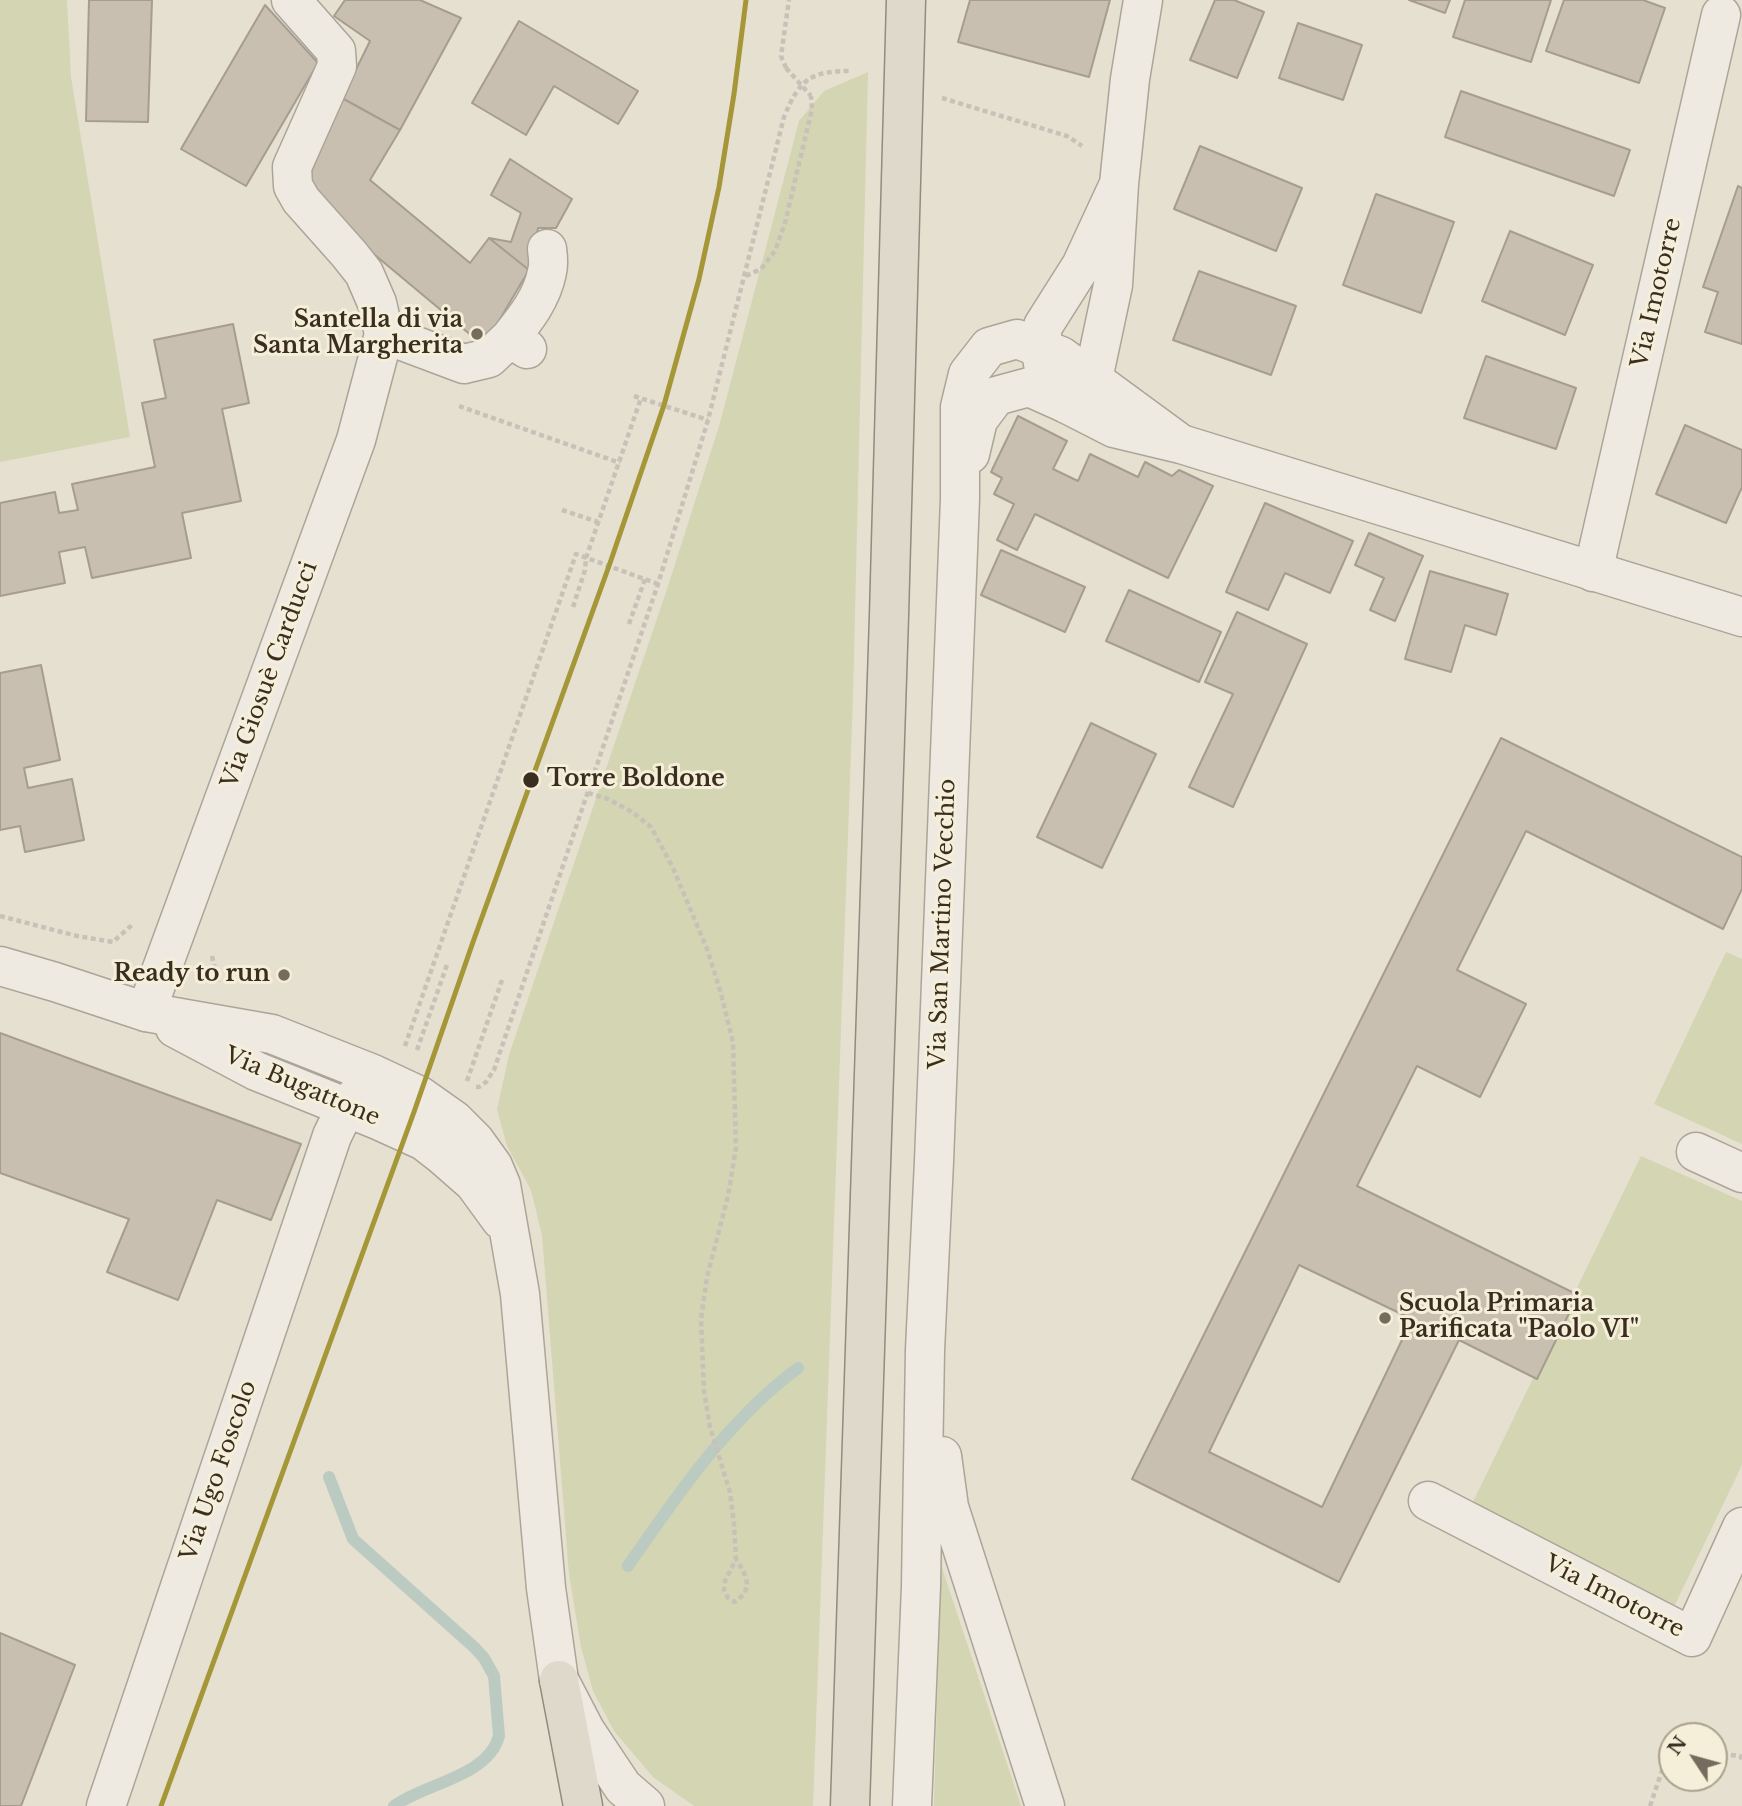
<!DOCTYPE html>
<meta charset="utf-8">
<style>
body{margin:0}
#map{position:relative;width:1742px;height:1806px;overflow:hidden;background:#e6e0d0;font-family:"Libre Baskerville",serif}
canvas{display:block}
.north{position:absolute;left:1658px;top:1722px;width:70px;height:70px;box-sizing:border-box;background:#f5eed8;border:2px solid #aaa18f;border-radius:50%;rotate:306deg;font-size:19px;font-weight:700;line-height:28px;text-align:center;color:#3a2e21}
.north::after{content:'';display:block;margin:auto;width:24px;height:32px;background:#766c5e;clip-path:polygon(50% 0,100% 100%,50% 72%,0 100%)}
</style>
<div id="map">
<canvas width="1742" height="1806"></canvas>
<div class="north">N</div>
</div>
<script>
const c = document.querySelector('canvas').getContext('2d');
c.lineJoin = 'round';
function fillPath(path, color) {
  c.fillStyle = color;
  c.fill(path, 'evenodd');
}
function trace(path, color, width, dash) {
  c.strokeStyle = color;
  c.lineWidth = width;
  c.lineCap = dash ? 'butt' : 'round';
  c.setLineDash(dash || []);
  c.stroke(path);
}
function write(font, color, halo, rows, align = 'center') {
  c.font = font + ' "Libre Baskerville",serif';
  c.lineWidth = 6;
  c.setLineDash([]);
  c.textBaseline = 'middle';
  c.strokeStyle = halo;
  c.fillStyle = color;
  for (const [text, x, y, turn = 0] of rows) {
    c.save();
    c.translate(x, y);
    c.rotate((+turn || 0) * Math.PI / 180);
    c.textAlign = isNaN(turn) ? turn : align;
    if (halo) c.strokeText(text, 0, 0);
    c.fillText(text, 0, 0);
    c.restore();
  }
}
fillPath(new Path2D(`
 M 0,0 L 67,0 L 71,77 L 130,437 L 0,462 Z
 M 868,72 L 853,696 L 813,1806 L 694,1806 L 653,1777 L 614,1731 L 593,1691 L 581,1647 L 569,1574 L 542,1235 L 531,1190 L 507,1146 L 497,1109 L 509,1055 L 668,586 L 720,423 L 799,121 L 824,91 Z
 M 1726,952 L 1742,959 L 1742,1144 L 1654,1104 Z
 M 1641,1156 L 1742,1201 L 1742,1465 L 1673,1609 L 1470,1508 Z
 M 941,1565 L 1021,1806 L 934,1806 Z`), '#d3d5b3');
trace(new Path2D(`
 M 329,1477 L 353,1539 L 475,1648 L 484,1658 L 494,1676 L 499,1736 C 488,1777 425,1783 394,1806
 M 628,1566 C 677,1495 728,1420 798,1368`), '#bbcbc2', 12);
const building = new Path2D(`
 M 89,0 L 152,0 L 148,122 L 86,121 Z
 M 345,0 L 420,0 L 461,18 L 400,130 L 342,98 L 370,41 L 334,16 Z
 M 970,0 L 1110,0 L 1089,77 L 958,42 Z
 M 1215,0 L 1234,0 L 1264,12 L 1237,78 L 1190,60 Z
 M 1409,0 L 1450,0 L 1445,13 Z
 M 1465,0 L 1551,0 L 1531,62 L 1453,37 Z
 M 1564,0 L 1643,0 L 1665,8 L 1639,83 L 1546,51 Z
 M 265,5 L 318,63 L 246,186 L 181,149 Z
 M 519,21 L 638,91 L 618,124 L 554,86 L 526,135 L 472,103 Z
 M 1298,23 L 1362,45 L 1343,100 L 1279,78 Z
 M 1461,91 L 1630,150 L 1614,196 L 1445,137 Z
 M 342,98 L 400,130 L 370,180 L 470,263 L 489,238 L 529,270 L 484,346 L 333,220 L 309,177 Z
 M 1200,146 L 1302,188 L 1276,251 L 1174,209 Z
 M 510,159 L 572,199 L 556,228 L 538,228 L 529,270 L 489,238 L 511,242 L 521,213 L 491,195 Z
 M 1738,186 L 1742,188 L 1742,344 L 1705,332 L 1718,292 L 1703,287 Z
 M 1376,194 L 1454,222 L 1421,313 L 1343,285 Z
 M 1510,231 L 1593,265 L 1565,335 L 1482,301 Z
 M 1199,271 L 1296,306 L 1271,375 L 1173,340 Z
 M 233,324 L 249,403 L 222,409 L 241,501 L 182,513 L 191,558 L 92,578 L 85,547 L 59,552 L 65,583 L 0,596 L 0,503 L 55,492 L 59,513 L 78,510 L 72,484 L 155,467 L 142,403 L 166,398 L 154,340 Z
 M 1486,356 L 1576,388 L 1556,449 L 1464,418 Z
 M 1018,416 L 1067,441 L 1053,469 L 1078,481 L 1090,454 L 1138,477 L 1145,462 L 1172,476 L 1179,470 L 1213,486 L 1168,578 L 1035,514 L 1017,550 L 997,540 L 1014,504 L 994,494 L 1002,478 L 991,472 Z
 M 1685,425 L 1742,450 L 1742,487 L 1726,523 L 1656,494 Z
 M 1265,503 L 1353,541 L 1330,593 L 1285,573 L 1268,610 L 1226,592 Z
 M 1369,533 L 1423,556 L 1395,621 L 1370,610 L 1384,578 L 1355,565 Z
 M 1001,550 L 1085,587 L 1065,632 L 981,595 Z
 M 1430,571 L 1508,594 L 1496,635 L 1465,625 L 1451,672 L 1405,659 Z
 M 1129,590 L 1221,632 L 1199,682 L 1106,641 Z
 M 1237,612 L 1307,644 L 1233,807 L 1189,787 L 1233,694 L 1205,682 Z
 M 41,665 L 60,760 L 24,768 L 28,788 L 72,779 L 84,840 L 25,852 L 20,826 L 0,830 L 0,673 Z
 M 1091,723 L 1156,754 L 1102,868 L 1037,837 Z
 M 1501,738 L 1742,857 L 1742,889 L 1723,929 L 1526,831 L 1457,970 L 1526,1004 L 1480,1097 L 1417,1066 L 1357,1186 L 1578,1295 L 1537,1379 L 1459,1340 L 1339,1582 L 1132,1479 ZM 1299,1265 L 1412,1319 L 1322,1507 L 1209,1452 Z
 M 0,1033 L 301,1144 L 271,1220 L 217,1200 L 178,1300 L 107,1272 L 129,1219 L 0,1173 Z
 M 0,1633 L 75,1665 L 21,1806 L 0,1806 Z`);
fillPath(building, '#c9bfb1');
trace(building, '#a69c8f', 2);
const minor = new Path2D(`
 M 1119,184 L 1081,266 L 1043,326 L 1040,347 L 1045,374 L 1067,404 L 1082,395 L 1093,379 L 1113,285 L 1119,184 L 1130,79 L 1143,0
 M 384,334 L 464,364 L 489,358 L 510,338 L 527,349
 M 510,338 C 526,318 542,298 547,272 C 549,265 548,256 547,249
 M 1593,572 L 1721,15
 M 146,1012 L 356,440 L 384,334 L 377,303 L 364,273 L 349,254 L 301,200 L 293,186 L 292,167 L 337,66 L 336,51 L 291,0
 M 1696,1152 L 1742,1173
 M 1428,1501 L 1692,1637 L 1742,1527
 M 106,1806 L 332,1136 L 346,1107 L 357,1095 L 371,1092 L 414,1112`);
const tertiary = new Path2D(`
 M 970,454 L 978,420 L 996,396 L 1029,387 L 1067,404 L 1114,428 L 1181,444 L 1742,617
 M 0,966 L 55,982 L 146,1012 L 272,1034 L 373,1074 L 420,1096 L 454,1120 L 475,1141 L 493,1166 L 501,1185 L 520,1294 L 546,1588 L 559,1680 L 585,1730 L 623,1787 L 645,1806
 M 175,1028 L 256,1071 L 380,1121 L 424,1141 L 442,1155 L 474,1183 L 501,1220
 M 942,1456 L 949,1507 L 1045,1806
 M 912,1806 L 921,1586 L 925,1350 L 934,1161 L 960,499 L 960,407 L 968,374 L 989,347 L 1017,339 L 1061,356 L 1181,444`);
const trunk = new Path2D(`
 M 559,1680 L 583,1806
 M 850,1806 L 889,616 L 906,0`);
trace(minor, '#aba598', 41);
trace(tertiary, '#aba598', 41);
trace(trunk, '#918b80', 41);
trace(new Path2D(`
 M 786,68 L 781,56 L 789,0
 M 942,98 L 1067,136 L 1082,146
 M 746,276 L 761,269 L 775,251 L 785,223 L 812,109 L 811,96
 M 634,396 L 708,420
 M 459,406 L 620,463
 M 562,510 L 598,522
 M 573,607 L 585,570 L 586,558 L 641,398
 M 629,624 L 645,579
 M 588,793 L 608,799 L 632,812 L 651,827 L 673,868 L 707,949 L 720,990 L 733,1042 L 736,1148 L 728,1196 L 707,1277 L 701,1319 L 704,1391 L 710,1427 L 730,1492 L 734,1524 L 736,1559 L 725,1581 L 724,1591 L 728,1598 L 735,1602 C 754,1588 747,1577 736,1559
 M 0,916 L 77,936 L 113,942 L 133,924
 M 212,956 L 218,982
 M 405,1046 L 576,554 L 658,584
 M 417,1050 L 448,962
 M 467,1081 L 502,980
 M 476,1087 L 479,1087 L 486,1082 L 494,1070 L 658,584 L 708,420 L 784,117 C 800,78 811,71 852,71
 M 1714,1753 L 1740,1756 L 1742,1759
 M 1650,1806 L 1670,1747 L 1672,1747`), '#c7c1b8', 4.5, [5, 3.5]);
trace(minor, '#eeeae2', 38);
trace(tertiary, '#eeeae2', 38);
trace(trunk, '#ded9ca', 38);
trace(new Path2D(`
 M 786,68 L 811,96`), '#c7c1b8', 4.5, [5, 3.5]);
trace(new Path2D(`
 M 161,1806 L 414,1112 L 473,942 L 609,566 L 664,405 L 699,279 L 719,187 L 734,94 L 746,0`), '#a59638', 5);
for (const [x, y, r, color] of [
 [477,334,7,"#766c5e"],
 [531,780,9,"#3a2e21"],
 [284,975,7,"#766c5e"],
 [1385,1318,7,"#766c5e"]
]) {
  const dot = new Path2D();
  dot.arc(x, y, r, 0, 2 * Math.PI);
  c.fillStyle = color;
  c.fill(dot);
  trace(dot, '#f5eed8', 2.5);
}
write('23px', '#3a2e21', '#f5eed8', [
 ["Via Imotorre",1657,293,-77],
 ["Via Giosuè Carducci",270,675,-70],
 ["Via San Martino Vecchio",943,924,-88],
 ["Via Bugattone",302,1087,23],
 ["Via Ugo Foscolo",219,1471,-71],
 ["Via Imotorre",1614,1597,27]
]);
write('bold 23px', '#3a2e21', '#f5eed8', [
 ["Santella di via",463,321],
 ["Santa Margherita",463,347],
 ["Ready to run",270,975],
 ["Scuola Primaria",1399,1305,"left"],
 ["Parificata \"Paolo VI\"",1399,1331,"left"]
], 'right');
write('bold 23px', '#3a2e21', '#f5eed8', [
 ["Torre Boldone",547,780]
], 'left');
</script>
